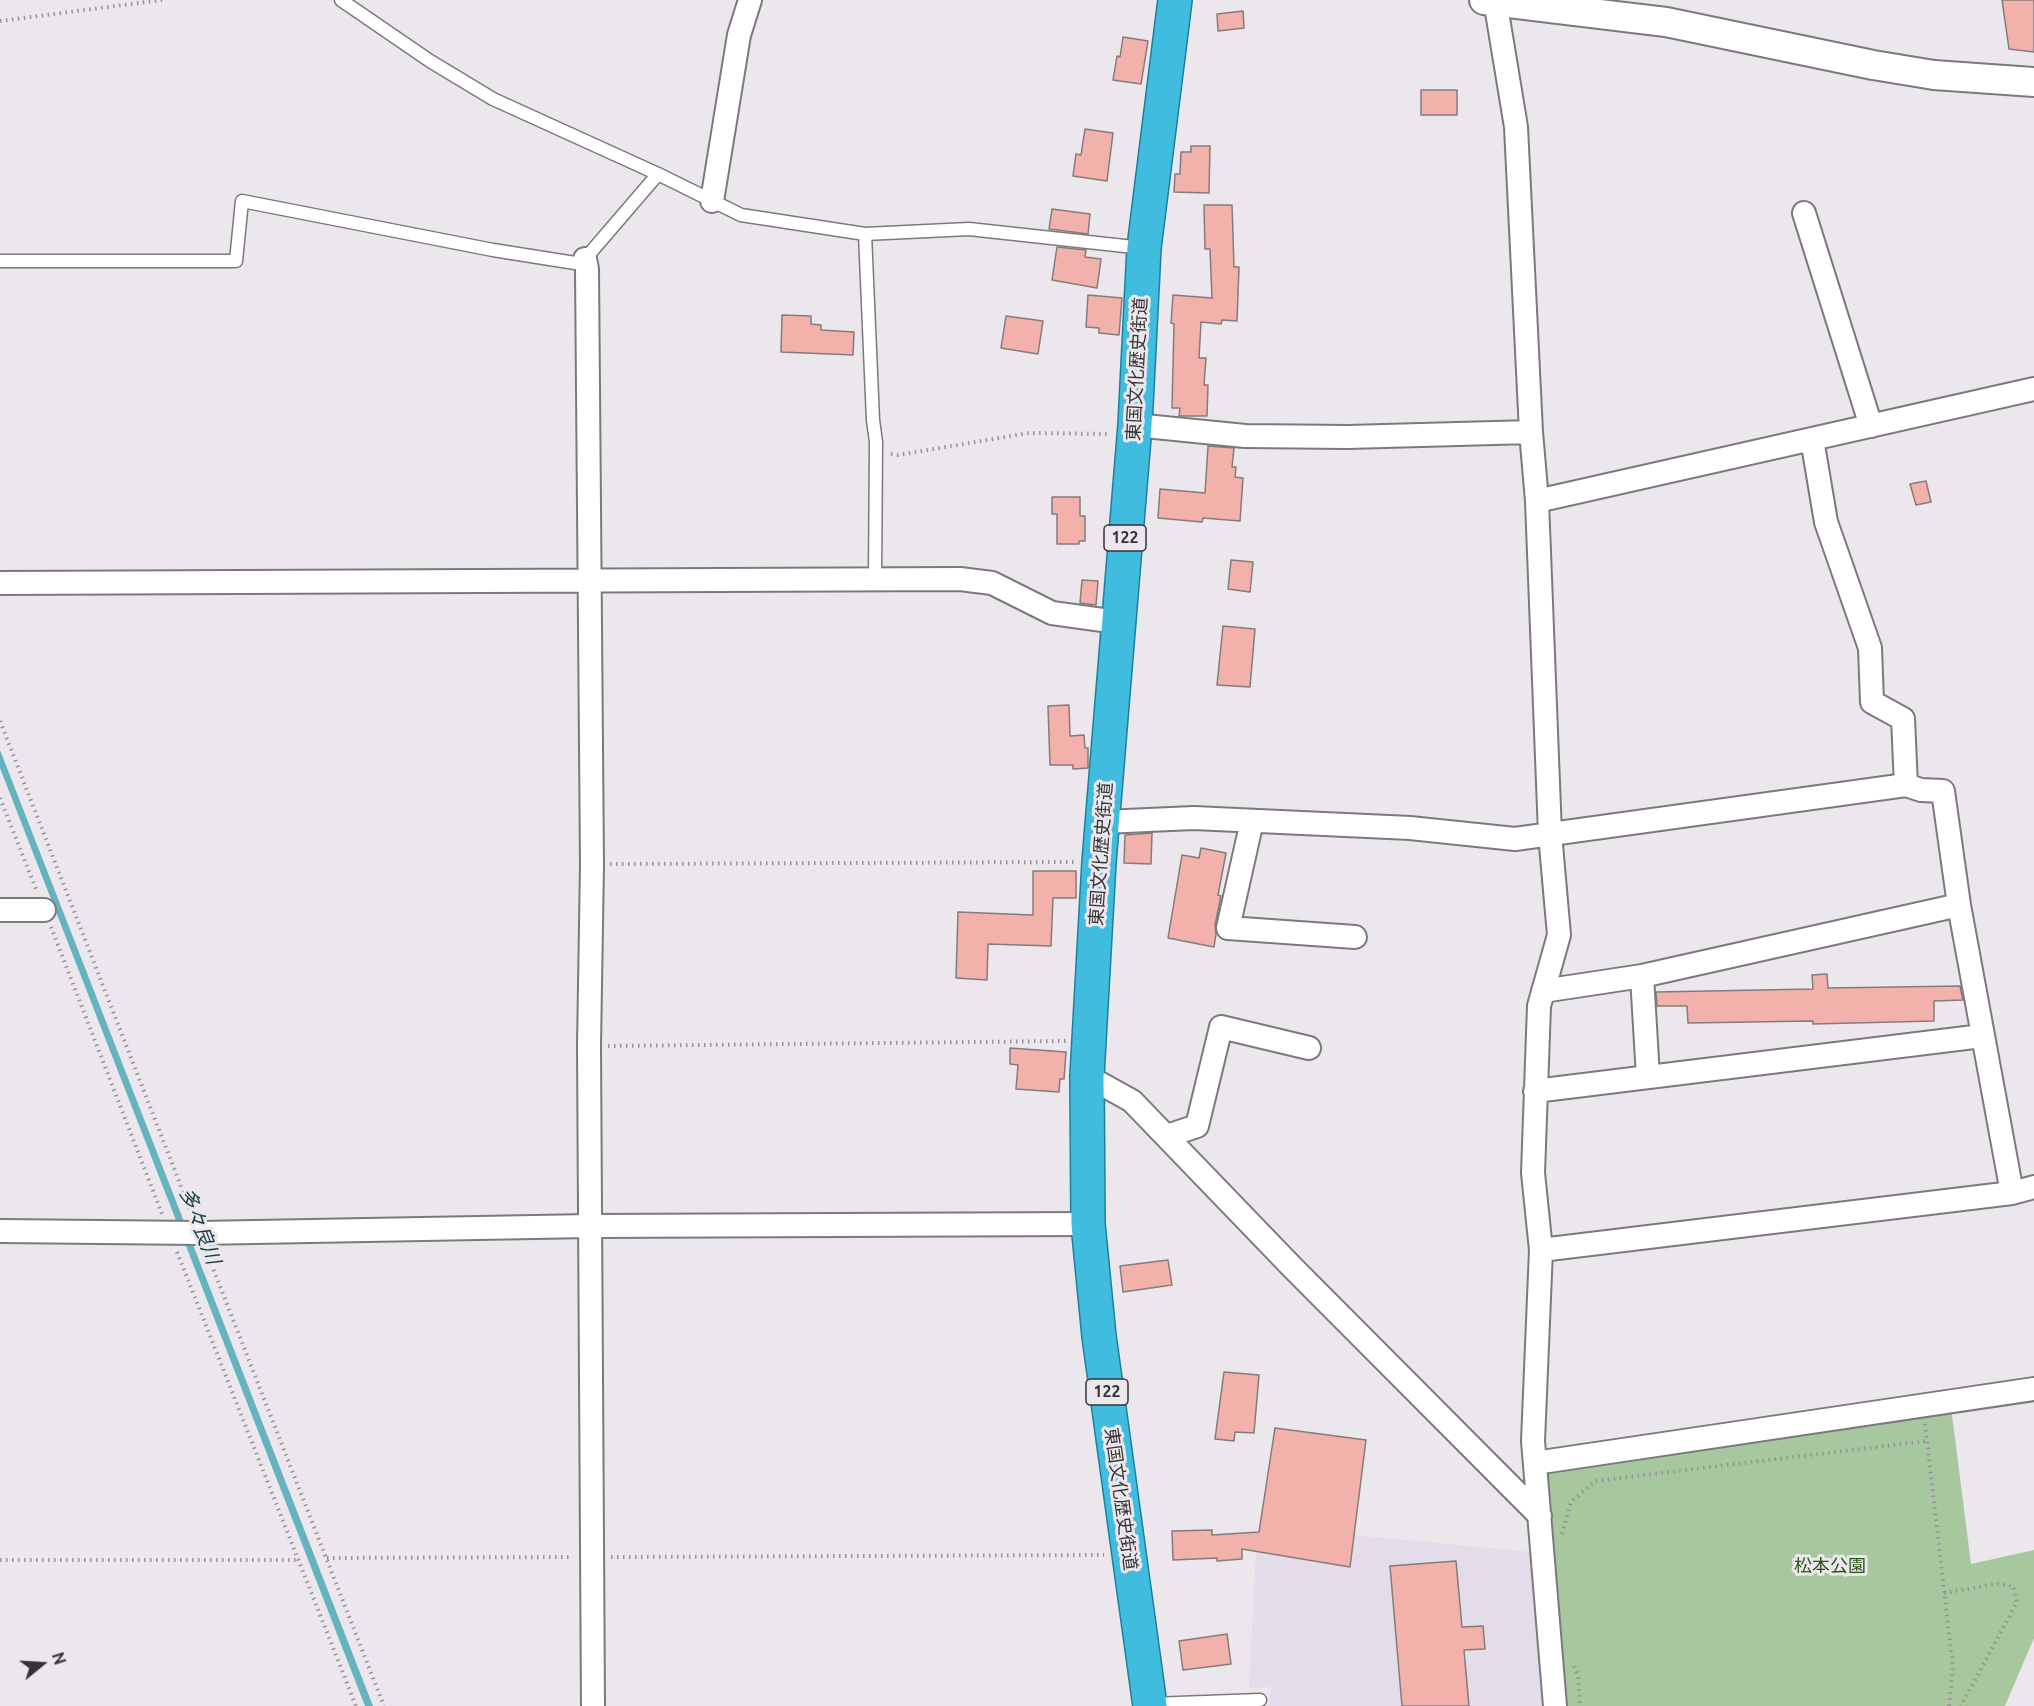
<!DOCTYPE html>
<meta charset="utf-8">
<style>
body{margin:0}
#map{position:relative;width:2034px;height:1706px;overflow:hidden;background:#ebe7ed;font-family:Ubuntu,sans-serif}
canvas{display:block}
.north{position:absolute;left:12px;top:1634px;width:60px;height:60px;-webkit-text-stroke:4px #ebe7ed;paint-order:stroke;rotate:72deg;font-size:16px;font-weight:700;line-height:24px;text-align:center;color:#343335}
.north::after{content:'';display:block;margin:auto;width:21px;height:27px;background:#343335;clip-path:polygon(50% 0,100% 100%,50% 72%,0 100%)}
</style>
<div id="map">
<canvas width="2034" height="1706"></canvas>
<div class="north">N</div>
</div>
<script>
const c = document.querySelector('canvas').getContext('2d');
c.lineJoin = 'round';
function fillPath(path, color) {
  c.fillStyle = color;
  c.fill(path, 'evenodd');
}
function trace(path, color, width, dash) {
  c.strokeStyle = color;
  c.lineWidth = width;
  c.lineCap = dash ? 'butt' : 'round';
  c.setLineDash(dash || []);
  c.stroke(path);
}
function write(font, color, halo, rows, align = 'center') {
  c.font = font + ' Ubuntu,"Noto Sans JP",sans-serif';
  c.lineWidth = 6;
  c.setLineDash([]);
  c.textBaseline = 'middle';
  c.strokeStyle = halo;
  c.fillStyle = color;
  for (const [text, x, y, turn = 0] of rows) {
    c.save();
    c.translate(x, y);
    c.rotate((+turn || 0) * Math.PI / 180);
    c.textAlign = isNaN(turn) ? turn : align;
    if (halo) c.strokeText(text, 0, 0);
    c.fillText(text, 0, 0);
    c.restore();
  }
}
fillPath(new Path2D(`
 M 1275,1428 L 1366,1440 L 1353,1535 L 1531,1552 L 1543,1706 L 1269,1706 L 1271,1687 L 1249,1688 L 1256,1551 Z`), '#e5dce9');
fillPath(new Path2D(`
 M 1951,1407 L 1971,1564 L 2034,1550 L 2034,1638 L 2005,1706 L 1555,1706 L 1536,1469 Z`), '#a7c79e');
fillPath(new Path2D(`
 M 0,750 L 373,1706 L 365,1706 L 0,768 Z`), '#66b3c0');
const building = new Path2D(`
 M 2002,0 L 2034,0 L 2034,52 L 2009,49 Z
 M 1243,11 L 1244,28 L 1218,31 L 1217,14 Z
 M 1123,37 L 1148,41 L 1141,84 L 1113,80 L 1117,56 L 1120,57 Z
 M 1421,90 L 1457,90 L 1457,115 L 1421,115 Z
 M 1085,129 L 1113,133 L 1107,181 L 1073,176 L 1076,154 L 1081,155 Z
 M 1191,146 L 1210,146 L 1209,193 L 1174,192 L 1175,174 L 1180,174 L 1181,152 L 1191,152 Z
 M 1204,205 L 1232,205 L 1234,267 L 1239,267 L 1237,321 L 1222,320 L 1221,324 L 1201,322 L 1199,358 L 1206,358 L 1204,385 L 1208,385 L 1207,416 L 1179,416 L 1180,408 L 1172,408 L 1174,324 L 1171,323 L 1173,295 L 1212,298 L 1210,249 L 1205,249 Z
 M 1052,209 L 1090,214 L 1088,234 L 1049,229 Z
 M 1057,247 L 1086,250 L 1085,257 L 1101,259 L 1097,288 L 1052,280 Z
 M 1088,295 L 1122,298 L 1119,335 L 1099,333 L 1099,328 L 1086,327 Z
 M 782,315 L 811,316 L 811,324 L 821,325 L 821,330 L 854,332 L 853,355 L 781,352 Z
 M 1006,316 L 1043,321 L 1038,354 L 1001,348 Z
 M 1208,446 L 1234,448 L 1232,467 L 1236,467 L 1235,477 L 1243,478 L 1240,521 L 1203,518 L 1202,522 L 1158,518 L 1160,489 L 1205,493 Z
 M 1926,481 L 1931,502 L 1916,505 L 1910,484 Z
 M 1052,497 L 1080,497 L 1080,516 L 1085,516 L 1085,541 L 1079,541 L 1079,544 L 1057,544 L 1057,514 L 1052,514 Z
 M 1231,560 L 1253,562 L 1250,592 L 1228,589 Z
 M 1082,580 L 1098,581 L 1096,605 L 1080,603 Z
 M 1223,626 L 1255,629 L 1250,687 L 1217,685 Z
 M 1069,705 L 1070,736 L 1084,735 L 1085,748 L 1088,748 L 1088,768 L 1073,769 L 1073,765 L 1050,765 L 1048,706 Z
 M 1152,833 L 1151,864 L 1124,863 L 1125,835 Z
 M 1201,848 L 1226,853 L 1218,895 L 1221,896 L 1215,925 L 1216,934 L 1214,947 L 1168,938 L 1182,855 L 1199,858 Z
 M 1033,871 L 1076,871 L 1076,898 L 1053,898 L 1051,946 L 988,944 L 987,980 L 956,978 L 958,912 L 1033,915 Z
 M 1827,974 L 1828,988 L 1960,986 L 1963,1000 L 1934,1001 L 1934,1021 L 1813,1024 L 1813,1021 L 1688,1023 L 1687,1006 L 1657,1006 L 1656,992 L 1813,989 L 1812,975 Z
 M 1010,1048 L 1066,1052 L 1064,1079 L 1060,1079 L 1059,1092 L 1016,1089 L 1018,1065 L 1010,1064 Z
 M 1168,1260 L 1172,1285 L 1123,1292 L 1120,1266 Z
 M 1224,1372 L 1259,1375 L 1254,1433 L 1235,1432 L 1234,1441 L 1215,1439 Z
 M 1275,1428 L 1366,1440 L 1350,1567 L 1242,1549 L 1242,1559 L 1217,1561 L 1217,1558 L 1173,1560 L 1172,1531 L 1212,1530 L 1212,1535 L 1259,1532 Z
 M 1456,1561 L 1462,1627 L 1483,1626 L 1485,1649 L 1464,1650 L 1469,1706 L 1402,1706 L 1390,1566 Z
 M 1227,1634 L 1231,1664 L 1183,1670 L 1179,1641 Z`);
fillPath(building, '#f3b1ab');
trace(building, '#837c7b', 1.5);
const service = new Path2D(`
 M 341,0 L 430,61 L 493,99 L 658,174 L 741,215 L 865,234 L 969,229 L 1143,248
 M 865,234 L 873,420 L 876,442 L 875,579
 M 0,261 L 236,261 L 242,201 L 493,250 L 575,263 L 585,259 L 658,174
 M 1151,1704 L 1260,1700`);
const minor = new Path2D(`
 M 1495,0 L 1516,127 L 1531,432 L 1537,501 L 1550,834 L 1559,935 L 1539,1006 L 1533,1173 L 1541,1250 L 1533,1441 L 1555,1706
 M 712,201 L 739,35 L 750,0
 M 1804,213 L 1871,426
 M 585,259 L 587,269 L 592,864 L 589,1046 L 593,1706
 M 1135,425 L 1245,436 L 1348,437 L 1531,432
 M 1812,439 L 1826,522 L 1870,648 L 1872,702 L 1903,719 L 1906,785
 M 1537,501 L 2034,389
 M 0,583 L 960,579 L 992,583 L 1052,613 L 1117,622
 M 1252,821 L 1228,928 L 1355,937
 M 1103,822 L 1194,818 L 1410,828 L 1515,839 L 1906,785 L 1921,790 L 1943,791 L 1959,905 L 2012,1193
 M 0,910 L 44,910
 M 1543,991 L 1642,976
 M 1087,1076 L 1132,1101 L 1292,1267 L 1540,1516
 M 1648,1077 L 1642,976 L 1959,905
 M 1535,1091 L 1982,1036
 M 1167,1136 L 1197,1126 L 1221,1027 L 1309,1048
 M 0,1231 L 199,1233 L 590,1226 L 1088,1224
 M 1541,1250 L 2012,1193 L 2034,1187
 M 1535,1463 L 2034,1389`);
const tertiary = new Path2D(`
 M 1484,0 L 1666,22 L 1873,65 L 1934,75 L 2034,82`);
const trunk = new Path2D(`
 M 1150,1706 L 1099,1336 L 1088,1224 L 1087,1076 L 1099,862 L 1135,425 L 1144,248 L 1175,0`);
trace(service, '#7c797e', 15);
trace(minor, '#7c797e', 26);
trace(tertiary, '#7c797e', 32);
trace(trunk, '#1d819e', 36);
trace(new Path2D(`
 M 0,21 L 162,0
 M 891,454 L 898,455 L 1029,433 L 1110,434
 M 0,721 L 191,1212
 M 0,798 L 36,889
 M 610,864 L 1074,862
 M 51,927 L 162,1214
 M 608,1046 L 1066,1041
 M 177,1252 L 356,1706
 M 207,1253 L 384,1706
 M 1925,1424 L 1953,1668 L 1949,1706
 M 1562,1534 L 1571,1502 L 1595,1481 L 1927,1441
 M 611,1557 L 1104,1555
 M 327,1558 L 573,1557
 M 0,1560 L 298,1560
 M 1944,1593 L 1996,1584 L 2013,1586 L 2017,1602 L 1961,1706
 M 1574,1666 L 1578,1675 L 1580,1706`), '#969397', 4, [1.5, 4.5]);
trace(service, '#fff', 12);
trace(minor, '#fff', 22);
trace(tertiary, '#fff', 28);
trace(trunk, '#40bcde', 33);
for (const [x, y, w] of [
 [1125,538,42],
 [1107,1392,42]
]) {
  const box = new Path2D();
  box.roundRect(x - w / 2, y - 13, w, 26, 4.5);
  c.fillStyle = '#ebe7ed';
  c.fill(box);
  trace(box, '#343335', 1.5);
}
write('bold 16px', '#343335', null, [
 ["122",1125,538],
 ["122",1107,1392]
]);
write('18px', '#343335', '#ebe7ed', [
 ["東国文化歴史街道",1137,369,-87],
 ["東国文化歴史街道",1101,854,-86],
 ["東国文化歴史街道",1121,1499,82]
]);
write('18px', '#265513', '#ebe7ed', [
 ["松本公園",1830,1566]
]);
write('italic 20px', '#173c43', '#ebe7ed', [
 ["多々良川",200,1226,69]
]);
</script>
